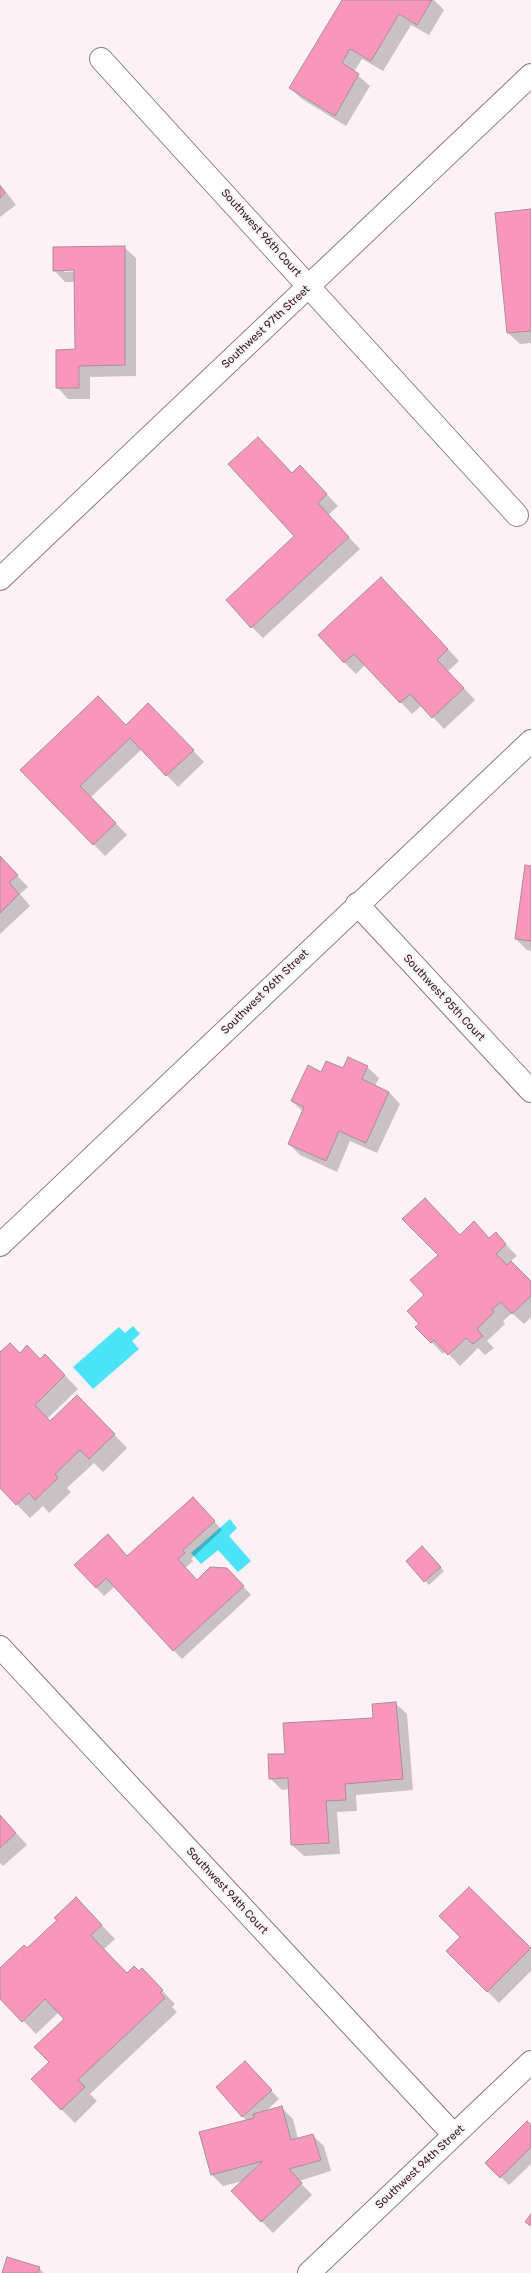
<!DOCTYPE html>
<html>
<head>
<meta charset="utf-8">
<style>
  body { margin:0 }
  canvas { display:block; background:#fdf1f5 }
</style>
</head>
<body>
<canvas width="531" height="2273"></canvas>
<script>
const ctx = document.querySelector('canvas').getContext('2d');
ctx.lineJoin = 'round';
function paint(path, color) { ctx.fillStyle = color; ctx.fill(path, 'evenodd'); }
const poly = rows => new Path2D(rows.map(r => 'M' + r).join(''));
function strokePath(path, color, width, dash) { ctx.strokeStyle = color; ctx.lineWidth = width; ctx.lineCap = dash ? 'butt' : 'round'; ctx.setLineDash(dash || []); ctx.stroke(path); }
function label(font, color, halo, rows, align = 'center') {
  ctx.font = font + ' Rubik,sans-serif'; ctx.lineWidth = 4; ctx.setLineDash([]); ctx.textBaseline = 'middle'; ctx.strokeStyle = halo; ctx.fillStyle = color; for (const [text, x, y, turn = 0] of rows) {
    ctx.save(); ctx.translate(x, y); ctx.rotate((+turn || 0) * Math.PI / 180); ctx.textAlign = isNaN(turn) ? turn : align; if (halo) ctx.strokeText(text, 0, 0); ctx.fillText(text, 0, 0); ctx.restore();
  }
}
paint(poly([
  [133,1326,140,1334,132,1341,139,1349,93,1389,73,1367,119,1327,125,1333],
  [230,1519,237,1528,229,1536,251,1561,238,1572,218,1550,201,1564,191,1553]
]), '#4be3f6');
paint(poly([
  [343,0,434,0,444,10,429,35,411,25,383,71,362,59,354,72,370,86,346,126,302,99,290,88],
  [0,184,16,205,0,217],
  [531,210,531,343,520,344,508,333],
  [124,247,136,258,136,376,90,377,90,399,68,399,57,387,76,350,75,282,65,282,54,270],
  [79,269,79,271,64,272,64,270],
  [292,474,311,478,338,506,328,515,360,549,263,638,252,627,296,536],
  [392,589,459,661,448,671,475,700,444,729,422,705,412,714,365,665,356,674,344,662],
  [160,716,204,762,178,787,142,749,91,797,127,835,105,856,22,770],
  [0,857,28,887,20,894,30,906,0,934],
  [531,867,531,951,527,950,516,939],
  [367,1067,379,1078,375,1086,389,1092,400,1104,377,1153,350,1141,337,1172,300,1155,289,1144,303,1112,292,1101,322,1073],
  [485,1234,490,1239,496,1234,517,1256,511,1261,531,1282,531,1317,524,1324,512,1313,503,1321,505,1324,487,1341,494,1348,485,1355,478,1348,460,1366,446,1351,443,1354,417,1327,420,1324,425,1295,460,1236],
  [0,1354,20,1354,40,1360,59,1369,78,1389,47,1419,50,1422,90,1409,127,1448,103,1472,94,1463,67,1488,71,1492,49,1513,43,1506,30,1518,0,1487],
  [201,1506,222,1530,191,1559,193,1561,185,1568,197,1581,235,1577,251,1595,182,1659,115,1586,104,1596,75,1565,128,1557],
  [426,1551,444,1571,429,1585,407,1561],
  [395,1703,407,1714,413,1790,356,1795,357,1811,337,1812,340,1854,304,1856,292,1845,290,1789,282,1790,270,1778,286,1755,374,1719],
  [0,1815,27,1845,3,1866,0,1863],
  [469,1888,531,1950,531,1971,499,2003,447,1951,461,1937],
  [89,1912,115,1939,104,1949,127,1974,139,1972,155,1983,175,2004,172,2007,177,2012,90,2094,97,2101,75,2123,61,2109,51,2063,65,2019,59,2012,36,2034,0,1997,0,1969,27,1949],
  [253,2071,279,2099,265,2112,281,2107,293,2119,298,2139,312,2135,324,2146,331,2171,299,2181,312,2195,273,2233,232,2191,243,2181,223,2186,212,2175,247,2121,217,2088],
  [531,2127,531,2164,509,2185,487,2163],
  [39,2268,44,2273,3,2273]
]), '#0003');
const building = poly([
  [342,0,432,0,417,25,399,14,371,61,350,49,342,63,359,74,335,116,289,88,342,0],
  [0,186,5,193,0,198,0,186],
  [531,209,531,331,507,333,495,213,531,209],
  [125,246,125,365,79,366,79,388,56,388,56,350,75,349,74,270,53,271,53,247,125,246],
  [258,437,292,473,300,465,327,494,318,503,349,537,251,628,226,600,294,536,228,464,258,437],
  [381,577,448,649,437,660,464,688,432,718,410,694,400,703,354,654,344,663,318,635,381,577],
  [98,696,126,725,148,703,194,750,166,776,130,738,80,786,116,823,93,845,20,770,98,696],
  [0,856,18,875,9,882,19,894,0,913,0,856],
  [525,865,531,866,531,941,515,939,525,865],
  [348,1057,368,1066,362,1079,389,1092,366,1143,339,1131,326,1161,288,1144,304,1107,291,1101,308,1065,321,1072,326,1061,343,1068,348,1057],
  [425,1198,460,1235,474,1221,489,1238,496,1232,506,1244,496,1254,507,1265,511,1261,531,1281,531,1296,512,1314,501,1302,492,1309,494,1312,477,1329,483,1336,473,1344,466,1338,448,1355,434,1340,431,1343,415,1327,419,1324,407,1311,424,1295,410,1280,438,1255,402,1219,425,1198],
  [10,1343,20,1353,27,1345,40,1359,45,1354,65,1375,35,1405,50,1421,77,1395,115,1434,89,1459,80,1450,55,1474,58,1478,35,1500,29,1493,16,1505,0,1488,0,1352,10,1343],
  [193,1497,215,1521,183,1550,185,1553,178,1559,197,1580,210,1567,227,1568,244,1586,173,1651,106,1578,96,1588,74,1565,108,1534,127,1556,193,1497],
  [422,1546,441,1567,424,1582,406,1561,422,1546],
  [396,1702,403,1779,345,1784,346,1800,326,1801,329,1843,291,1845,288,1778,269,1779,268,1754,285,1754,283,1723,373,1718,372,1704,396,1702],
  [0,1815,16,1833,0,1848,0,1815],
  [469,1887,531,1948,487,1992,446,1951,460,1937,439,1916,469,1887],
  [76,1897,102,1925,91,1935,96,1941,127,1973,134,1966,139,1971,142,1968,163,1990,160,1993,165,1998,78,2080,85,2087,61,2110,31,2079,49,2062,34,2047,64,2019,45,1999,22,2022,0,1999,0,1968,24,1945,27,1948,57,1920,54,1918,76,1897],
  [245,2061,272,2090,242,2117,216,2087,245,2061],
  [282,2106,291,2140,313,2134,321,2160,289,2169,302,2183,261,2222,231,2191,263,2161,211,2175,199,2132,254,2118,253,2114,282,2106],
  [527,2121,531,2125,531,2147,500,2178,485,2163,527,2121],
  [531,2214,531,2226,525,2222,531,2214],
  [7,2257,40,2267,38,2273,2,2273,7,2257]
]);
paint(building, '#f996bc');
strokePath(building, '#a88f97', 1);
const minor = poly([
  [101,59,517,515],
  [0,579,531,75],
  [357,904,531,1091],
  [0,1647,454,2135]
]);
const tertiary = poly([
  [0,1245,531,741],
  [309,2273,531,2062]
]);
strokePath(minor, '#8f777f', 24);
strokePath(tertiary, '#8f777f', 24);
strokePath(minor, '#fff', 22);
strokePath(tertiary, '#fff', 22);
label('11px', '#2c2225', '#fdf1f5', [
  ["Southwest 96th Court",261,233,48],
  ["Southwest 97th Street",266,327,-43],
  ["Southwest 96th Street",265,992,-44],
  ["Southwest 95th Court",444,998,47],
  ["Southwest 94th Court",227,1891,47],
  ["Southwest 94th Street",420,2167,-43]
]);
</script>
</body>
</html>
